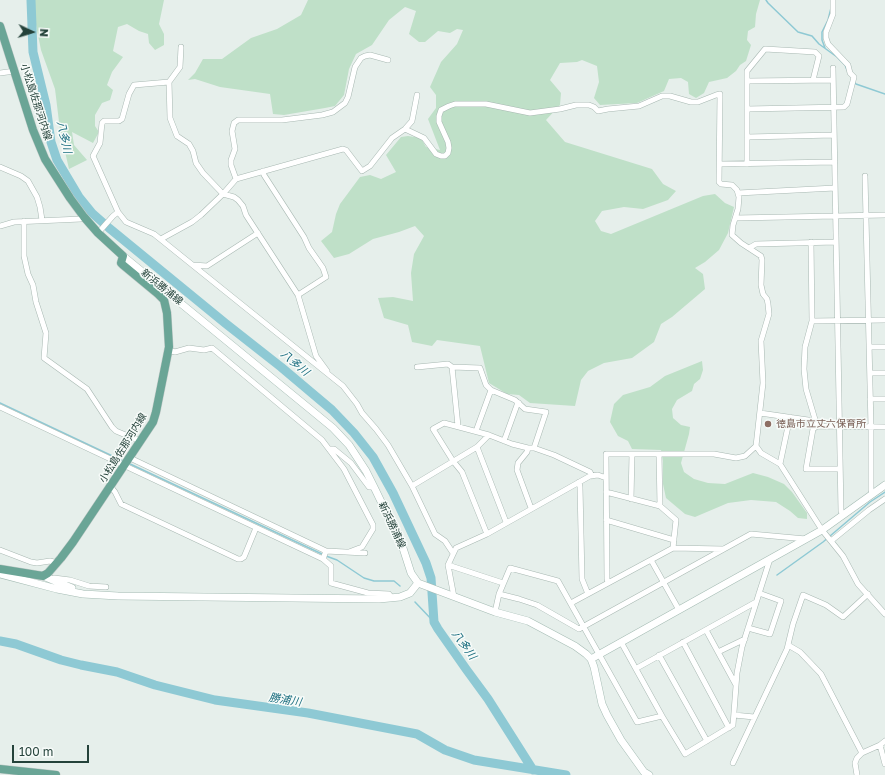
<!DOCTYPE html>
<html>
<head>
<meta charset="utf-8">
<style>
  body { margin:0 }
  #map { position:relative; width:885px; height:775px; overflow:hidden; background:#e6efeb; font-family:"Golos Text",sans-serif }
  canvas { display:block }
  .north { position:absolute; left:12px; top:12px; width:40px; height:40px; -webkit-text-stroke:3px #f7fbf9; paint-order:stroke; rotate:94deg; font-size:11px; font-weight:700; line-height:16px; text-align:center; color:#24423a }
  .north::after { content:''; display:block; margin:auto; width:14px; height:18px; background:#24423a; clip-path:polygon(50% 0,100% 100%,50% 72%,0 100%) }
  .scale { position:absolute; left:12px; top:745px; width:77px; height:18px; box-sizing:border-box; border:2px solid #24423a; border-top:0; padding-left:5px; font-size:12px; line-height:14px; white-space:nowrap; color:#24423a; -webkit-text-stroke:3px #f7fbf9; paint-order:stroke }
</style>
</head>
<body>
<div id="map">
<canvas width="885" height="775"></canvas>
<div class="north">N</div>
<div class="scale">100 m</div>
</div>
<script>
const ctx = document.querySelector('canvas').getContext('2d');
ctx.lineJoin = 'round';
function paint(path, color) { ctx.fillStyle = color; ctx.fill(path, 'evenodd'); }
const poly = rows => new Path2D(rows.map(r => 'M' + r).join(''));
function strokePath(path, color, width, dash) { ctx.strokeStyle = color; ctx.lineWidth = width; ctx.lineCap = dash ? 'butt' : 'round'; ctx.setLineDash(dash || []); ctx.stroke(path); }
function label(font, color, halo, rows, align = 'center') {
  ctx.font = font + ' "Golos Text","Noto Sans JP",sans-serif'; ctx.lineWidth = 3; ctx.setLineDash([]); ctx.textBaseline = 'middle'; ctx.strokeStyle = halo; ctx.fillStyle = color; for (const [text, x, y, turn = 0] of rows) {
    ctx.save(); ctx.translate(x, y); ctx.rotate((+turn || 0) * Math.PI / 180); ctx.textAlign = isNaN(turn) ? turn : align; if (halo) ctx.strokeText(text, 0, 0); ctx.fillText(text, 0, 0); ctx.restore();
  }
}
paint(poly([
  [34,0,164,0,159,24,164,34,164,45,155,50,149,43,148,34,139,31,127,24,118,27,113,51,123,57,112,72,107,85,113,90,110,100,102,103,95,115,95,126,99,132,93,143,72,132,74,145,87,160,69,169,60,130,55,89,41,50,33,10],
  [308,0,760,0,756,14,755,27,748,31,747,40,751,45,746,61,740,65,736,71,727,78,709,82,704,93,696,98,689,94,688,82,681,78,669,79,664,91,637,103,600,105,594,98,599,82,597,66,582,60,577,62,560,63,550,80,561,93,560,105,546,120,565,142,652,169,663,184,676,191,668,200,643,209,624,207,602,211,595,221,601,231,611,234,703,196,715,194,725,203,734,207,728,233,719,250,705,262,695,268,703,274,705,289,672,317,661,324,654,342,632,358,604,363,588,371,581,380,575,406,530,403,519,395,507,394,489,383,480,346,437,340,432,346,412,342,408,325,384,318,378,298,393,297,413,301,411,273,414,254,424,236,415,226,399,232,373,239,349,254,334,258,321,241,332,232,336,214,340,204,360,177,370,175,381,179,396,172,386,155,401,137,408,136,421,138,426,147,440,150,428,119,436,108,436,95,430,87,441,62,457,44,463,30,457,29,450,33,438,31,425,42,419,42,409,34,416,11,405,7,389,20,372,45,356,54,349,69,344,95,335,106,325,108,284,115,273,114,270,94,220,87,195,79,188,80,195,73,203,59,222,59,251,38,277,29,301,15],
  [702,361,703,370,700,379,694,384,692,391,677,400,672,409,673,418,681,425,690,427,689,434,681,463,684,472,694,479,708,483,725,484,753,473,768,477,784,484,792,492,807,513,807,519,798,518,790,511,776,502,751,500,728,503,695,517,685,514,666,498,663,484,663,461,661,450,632,449,628,441,618,436,610,422,614,404,623,395,650,387,665,376]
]), '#bfe0c8');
strokePath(poly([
  [766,0,768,3,798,32,812,36,819,44,837,57,845,65,847,70],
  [825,48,822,40,822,32,828,20,831,8],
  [854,82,856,84,885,94],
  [0,403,123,461],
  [128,463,322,554],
  [326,556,337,560,364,578,374,581,394,581,400,586],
  [777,575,823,542,870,502,885,492],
  [415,602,434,622]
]), '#8ec9d4', 1.5);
strokePath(poly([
  [31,0,33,52,46,105,51,142,57,160,79,197,92,213,109,228,225,323,281,367,332,410,354,433,373,457,393,493,426,563,431,578,434,622,438,629,466,669,488,699,533,770],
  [0,641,16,644,61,660,81,665,117,672,155,685,215,700,308,713,417,734,445,750,474,760,566,775]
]), '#8ec9d4', 9);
const street = poly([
  [833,68,841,511,843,514],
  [0,73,15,71],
  [748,81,833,80],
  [169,82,170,118,177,136,189,144,193,151,196,163,203,173,223,194,234,197,238,200,243,206,246,215,298,295,316,356,327,371],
  [747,109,844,107,847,104,854,77,850,73,848,65,828,44,826,38,826,32,833,14,833,0],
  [405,129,424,138,436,154,441,156,445,156,448,153,449,148,448,142,439,122,439,116,441,110,449,106,455,104,486,104,530,113,560,109,576,105,589,105,594,107,598,111,608,109,639,106,662,96,670,96,691,102,698,102,716,95,720,94,719,182,721,184,732,185,737,190,739,197,738,209,733,225,732,235,741,243,761,256,762,260,761,285,763,294,767,299,768,304,769,314,761,341,763,383,756,446,761,453,780,464,822,530,843,556,858,584,885,614],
  [747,137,834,135],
  [720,164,835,162],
  [747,164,747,71,765,49,815,52,819,56,813,80],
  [0,167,21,176,28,181,37,197,40,207,42,220],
  [263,171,264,175,304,237,309,248,323,268,326,277,298,295],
  [865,176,871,427,871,490,872,493],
  [236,179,343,149,346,150,362,171,370,166,392,138,405,129,412,121,417,95],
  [738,193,835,188],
  [118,212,93,156,100,143,102,123,104,121,119,121,122,119,129,94,134,85,169,82,180,67,181,47],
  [736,218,885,215],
  [24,221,24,256,28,274,33,285,36,302,46,333,44,358,87,389,112,427,116,431,140,441],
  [0,226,14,222,81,219,84,217],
  [98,233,113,216,118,212,126,222,154,234,343,386,357,404,362,413,376,429,388,445,412,486,435,534,445,541,453,553],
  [161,239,192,222,201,215,223,194,236,179,231,165,231,160,235,149,232,131,234,123,238,120,282,120,322,115,333,112,345,103,348,97,355,67,361,58,365,56,370,55,388,60],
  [811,242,812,321,805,347,804,369,806,389,817,426],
  [749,248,756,244,836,242],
  [193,265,207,266,258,233],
  [812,321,885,320],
  [869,347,885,347],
  [168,350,175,352,189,348,204,350,212,348,322,440,344,469,373,525,373,529,362,547,349,552],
  [417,367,448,364,452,367],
  [870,373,885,373],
  [870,399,885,399],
  [0,407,323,559],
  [760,413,815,421],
  [458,426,452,367,480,368,486,385,491,390],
  [476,431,491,390,515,400,525,409,546,412,534,448],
  [504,441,517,405,519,403],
  [477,447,506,522],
  [528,448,527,452,518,463,517,470,531,508],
  [329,449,334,449,351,463,369,487,374,487],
  [659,454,660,506,676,520,673,548],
  [130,458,326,551],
  [780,464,790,417],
  [840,469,806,469,813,429,817,426,885,427],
  [579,482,580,487,582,579,588,594],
  [110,486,115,492,121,504,238,559,241,559,244,557,256,528],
  [412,486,477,447,489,435,512,444,528,448,534,448,554,455,590,472,592,476],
  [606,492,660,506],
  [631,499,632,454],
  [606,520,674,540],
  [487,534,462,472,453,461,433,429,444,423,489,435],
  [831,541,869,510,885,499],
  [0,550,31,562,37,563,50,561,57,563],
  [365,553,326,551,323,559,331,566,331,583,368,593,389,594,392,598],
  [651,560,679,610],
  [448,565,503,583],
  [54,578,70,580,89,586,106,587],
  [608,583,607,579,606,454,714,454,736,458,745,456,756,446],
  [499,594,519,599,537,605,579,629,751,534,806,539],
  [454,597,448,565,456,548,487,534,590,476,598,475,606,478],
  [571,603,673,548,723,549],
  [495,612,499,594,510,568,558,581,637,722,662,716],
  [748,628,770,634,781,601,759,593],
  [706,630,736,685],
  [621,642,662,716,685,754,733,725,737,673,742,647,770,559],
  [683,642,729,728],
  [788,645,800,652,821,674,862,753],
  [718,652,745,639],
  [659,655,707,741],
  [637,668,756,602],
  [734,715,754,717],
  [880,745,885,764],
  [733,763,787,649,793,624,803,595,826,605,843,617,868,594],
  [857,775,855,763,857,758,862,753,880,745,885,741]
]);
const secondary = poly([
  [123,256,316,414,333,428,349,445,366,471,374,487,402,545,411,573,418,583,495,612,528,621,575,646,586,654,591,659,594,667,602,704,607,715,621,740,644,772,649,775],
  [0,574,57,589,83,594,118,596,379,599,400,597,410,593,418,583],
  [43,576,72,588],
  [591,659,822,530,885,485]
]);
const primary = poly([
  [0,26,33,130,45,159,70,198,84,217,98,233,123,256,121,263,123,265,158,294,164,300,167,313,169,347,156,412,153,422,73,542,61,558,48,573,43,576,0,569],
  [0,769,56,775]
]);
strokePath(street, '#a8b8b2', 6);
strokePath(secondary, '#a4bbb3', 8);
strokePath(primary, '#c2cac8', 9);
strokePath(street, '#fff', 5);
strokePath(secondary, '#fff', 7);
strokePath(primary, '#6aa596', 8);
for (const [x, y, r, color] of [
  [768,424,4,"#8d6e63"]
]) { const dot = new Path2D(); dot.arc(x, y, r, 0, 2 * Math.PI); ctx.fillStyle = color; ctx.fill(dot); strokePath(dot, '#f7fbf9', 1.5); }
label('10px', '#24423a', '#f7fbf9', [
  ["小松島佐那河内線",36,102,72],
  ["新浜勝浦線",162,287,39],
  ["小松島佐那河内線",123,448,-58],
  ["新浜勝浦線",392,525,65]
]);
label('10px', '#785e54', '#f7fbf9', [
  ["徳島市立丈六保育所",776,424]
], 'left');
label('italic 11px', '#1c6f80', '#f7fbf9', [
  ["八多川",64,137,77],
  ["八多川",295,363,40],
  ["八多川",464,645,54],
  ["勝浦川",285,700,9]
]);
</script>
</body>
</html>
